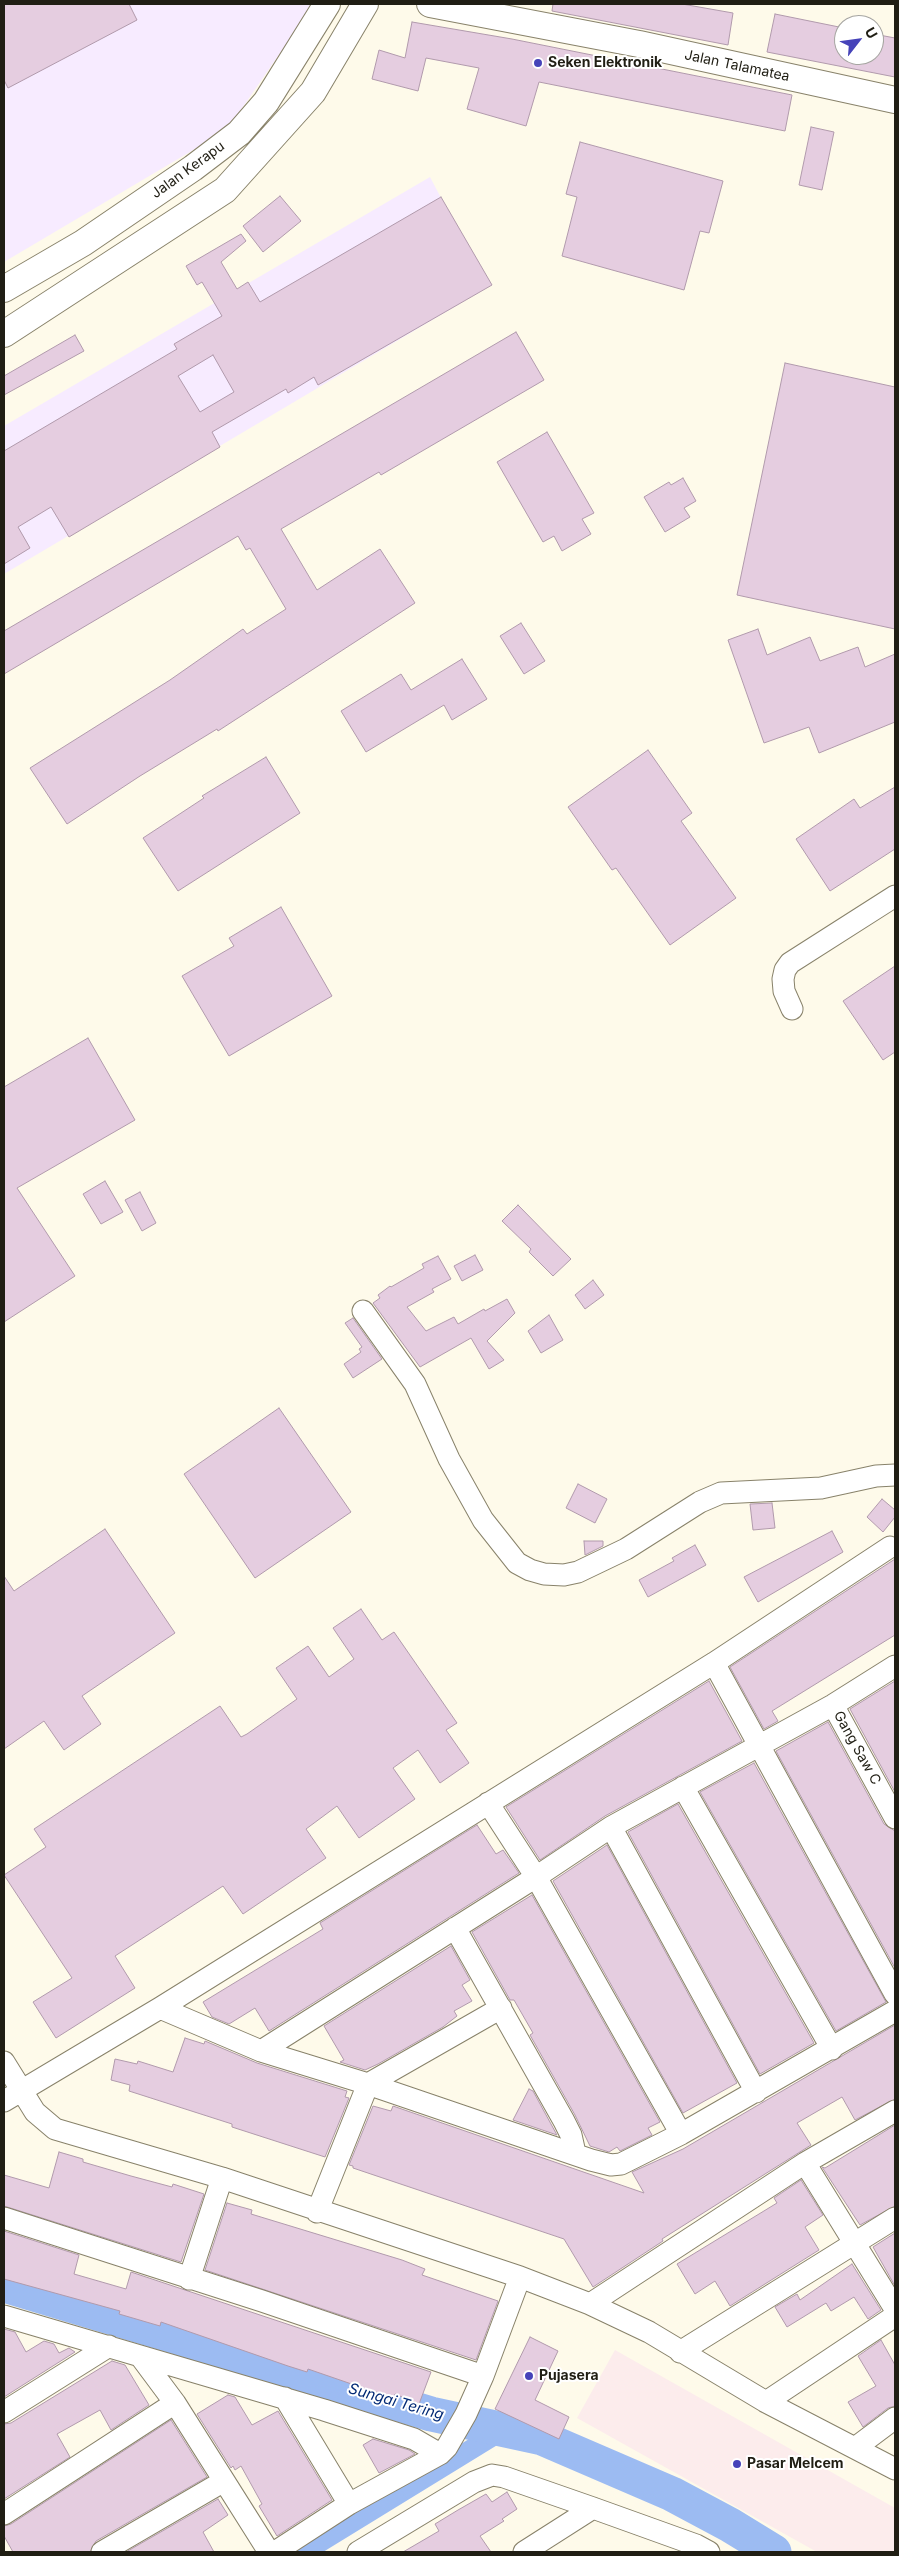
<!DOCTYPE html>
<html>
<head>
<meta charset="utf-8">
<style>
  body { margin:0 }
  #map { position:relative; width:899px; height:2556px; overflow:hidden; background:#fefaea; font-family:Inter,sans-serif }
  canvas { display:block }
  .frame { position:absolute; inset:0; border:5px solid #201e14; pointer-events:none }
  .north { position:absolute; left:834px; top:15px; width:50px; height:50px; box-sizing:border-box; background:#fff; border:1px solid #a6a5a1; border-radius:50%; rotate:60deg; font-size:14px; font-weight:700; line-height:20px; text-align:center; color:#201e14 }
  .north::after { content:''; display:block; margin:auto; width:18px; height:22px; background:#4643b9; clip-path:polygon(50% 0,100% 100%,50% 72%,0 100%) }
</style>
</head>
<body>
<div id="map">
<canvas width="899" height="2556"></canvas>
<div class="frame"></div>
<div class="north">U</div>
</div>
<script>
const ctx = document.querySelector('canvas').getContext('2d');
ctx.lineJoin = 'round';
function paint(path, color) { ctx.fillStyle = color; ctx.fill(path, 'evenodd'); }
const poly = rows => new Path2D(rows.map(r => 'M' + r).join(''));
function strokePath(path, color, width, dash) { ctx.strokeStyle = color; ctx.lineWidth = width; ctx.lineCap = dash ? 'butt' : 'round'; ctx.setLineDash(dash || []); ctx.stroke(path); }
function label(font, color, halo, rows, align = 'center') {
  ctx.font = font + ' Inter,sans-serif'; ctx.lineWidth = 4; ctx.setLineDash([]); ctx.textBaseline = 'middle'; ctx.strokeStyle = halo; ctx.fillStyle = color; for (const [text, x, y, turn = 0] of rows) {
    ctx.save(); ctx.translate(x, y); ctx.rotate((+turn || 0) * Math.PI / 180); ctx.textAlign = isNaN(turn) ? turn : align; if (halo) ctx.strokeText(text, 0, 0); ctx.fillText(text, 0, 0); ctx.restore();
  }
}
paint(poly([
  [615,2350,895,2508,895,2552,817,2552,577,2418]
]), '#fcecec');
paint(poly([
  [4,4,314,4,227,130,4,262],
  [430,177,488,287,4,574,4,426]
]), '#f7ebff');
strokePath(poly([
  [304,2552,506,2428]
]), '#9cbbf2', 20);
strokePath(poly([
  [4,2285,431,2414,542,2438,672,2494,730,2525,774,2552]
]), '#9cbbf2', 35);
const building = poly([
  [4,4,129,4,137,20,8,88,4,80,4,4],
  [553,4,682,4,733,13,728,45,552,11,553,4],
  [775,14,844,28,844,55,874,55,874,34,895,38,895,77,767,52,775,14],
  [412,22,512,39,792,95,785,131,539,82,526,126,467,109,479,68,426,58,418,91,372,79,379,50,405,58,412,22],
  [811,127,834,132,822,190,799,185,811,127],
  [580,142,723,181,709,233,700,231,684,290,562,256,577,197,566,194,580,142],
  [280,196,301,221,263,252,243,226,280,196],
  [441,197,492,285,318,385,314,377,288,393,286,389,212,432,220,447,69,537,51,507,18,527,30,548,4,564,4,451,177,349,174,344,222,316,202,282,197,285,186,266,241,234,246,241,221,262,237,289,248,282,260,302,441,197],
  [213,355,234,392,200,412,178,376,213,355],
  [516,332,544,380,381,475,379,472,281,529,317,590,380,549,415,603,218,731,217,729,140,776,67,824,30,768,170,680,243,629,247,634,286,609,250,548,246,550,238,536,4,674,4,631,516,332],
  [75,335,84,351,4,395,4,376,75,335],
  [785,363,895,387,895,629,737,595,785,363],
  [547,432,594,513,582,519,591,534,562,551,554,536,543,542,497,462,547,432],
  [683,478,696,501,684,508,690,517,665,532,644,497,669,482,671,485,683,478],
  [521,623,545,661,524,674,500,636,521,623],
  [758,629,767,655,810,637,820,661,858,647,865,667,895,654,895,722,819,753,809,727,764,743,728,640,758,629],
  [462,659,487,699,452,720,444,705,366,752,341,711,401,674,411,690,462,659],
  [648,750,692,813,681,821,736,898,670,945,616,868,612,870,568,807,648,750],
  [266,757,300,813,178,891,143,838,204,798,202,796,266,757],
  [895,787,895,849,830,891,796,839,854,799,860,808,895,787],
  [281,907,332,996,229,1056,182,976,234,946,229,938,281,907],
  [895,966,895,1052,883,1060,843,1001,895,966],
  [88,1038,135,1120,17,1188,75,1276,4,1322,4,1087,88,1038],
  [105,1181,123,1212,101,1224,83,1194,105,1181],
  [140,1192,156,1223,142,1231,125,1200,140,1192],
  [518,1205,571,1259,553,1276,529,1252,531,1249,502,1221,518,1205],
  [475,1255,483,1270,462,1281,454,1266,475,1255],
  [438,1256,451,1279,432,1289,434,1292,407,1307,426,1331,454,1317,458,1324,484,1309,485,1311,507,1299,515,1313,487,1341,504,1360,489,1369,471,1338,420,1367,373,1303,380,1298,378,1295,390,1286,391,1287,424,1268,422,1264,438,1256],
  [593,1280,604,1295,585,1309,575,1295,593,1280],
  [549,1315,563,1340,541,1353,528,1331,549,1315],
  [353,1318,382,1359,353,1378,344,1364,361,1352,359,1349,362,1347,345,1323,353,1318],
  [279,1408,351,1512,255,1578,184,1474,279,1408],
  [578,1484,607,1499,595,1523,566,1508,578,1484],
  [882,1499,895,1510,895,1517,883,1532,867,1517,882,1499],
  [772,1503,775,1528,753,1530,750,1504,772,1503],
  [105,1529,175,1633,82,1696,101,1724,64,1750,44,1721,4,1749,4,1576,14,1591,105,1529],
  [832,1531,843,1552,758,1602,744,1577,832,1531],
  [584,1541,603,1541,603,1546,585,1555,584,1541],
  [695,1545,706,1565,648,1597,639,1580,674,1561,672,1558,695,1545],
  [895,1559,895,1635,772,1711,778,1721,764,1729,730,1667,895,1559],
  [361,1609,382,1640,394,1632,457,1723,446,1730,469,1763,440,1783,418,1750,393,1768,415,1799,359,1838,337,1806,306,1829,326,1858,243,1914,223,1886,115,1956,135,1988,56,2038,33,2002,72,1978,4,1875,46,1847,34,1829,220,1706,241,1737,247,1734,297,1699,276,1668,308,1646,329,1677,354,1659,333,1628,361,1609],
  [709,1681,742,1741,605,1816,540,1860,506,1807,709,1681],
  [895,1681,895,1792,850,1709,895,1681],
  [828,1722,884,1824,895,1831,895,1968,776,1751,828,1722],
  [754,1763,886,2002,836,2031,700,1792,754,1763],
  [678,1804,814,2043,760,2074,628,1832,678,1804],
  [477,1825,496,1854,503,1850,519,1873,269,2031,255,2008,229,2024,212,2017,203,2002,323,1929,320,1923,477,1825],
  [607,1845,737,2083,683,2113,553,1881,607,1845],
  [532,1895,660,2122,648,2128,652,2135,620,2151,617,2147,609,2152,590,2146,575,2115,530,2035,533,2033,514,2000,510,2000,472,1932,532,1895],
  [451,1946,470,1980,462,1985,472,2001,454,2011,457,2016,443,2027,378,2064,365,2070,340,2062,344,2060,324,2026,451,1946],
  [895,2025,895,2099,855,2120,842,2097,797,2123,811,2145,662,2239,663,2241,593,2287,564,2239,353,2168,353,2166,349,2165,373,2106,391,2111,393,2106,644,2193,632,2172,683,2149,895,2025],
  [185,2038,204,2044,205,2041,257,2063,347,2091,345,2097,349,2098,325,2157,232,2127,232,2124,129,2091,130,2085,111,2080,115,2059,137,2064,138,2061,173,2072,185,2038],
  [529,2089,533,2091,557,2135,513,2120,529,2089],
  [895,2125,895,2206,860,2225,822,2167,825,2168,895,2125],
  [59,2152,83,2159,83,2162,131,2176,172,2187,173,2184,204,2194,181,2262,4,2206,4,2175,49,2188,59,2152],
  [801,2180,823,2215,805,2227,819,2250,730,2306,715,2281,695,2294,677,2264,777,2203,774,2198,801,2180],
  [227,2203,252,2210,251,2214,402,2260,425,2269,422,2275,498,2301,476,2360,205,2270,227,2203],
  [4,2231,79,2255,74,2274,126,2289,131,2272,431,2372,419,2404,395,2394,393,2397,369,2390,308,2369,307,2372,288,2366,161,2322,160,2326,119,2314,120,2311,4,2279,4,2231],
  [895,2233,895,2286,873,2247,895,2233],
  [852,2264,881,2310,868,2319,854,2297,831,2311,826,2303,787,2327,775,2307,797,2294,800,2300,852,2264],
  [4,2329,15,2332,26,2352,44,2341,54,2344,59,2353,69,2348,75,2352,4,2397,4,2329],
  [530,2337,558,2351,535,2400,569,2417,559,2439,495,2409,530,2337],
  [881,2340,895,2365,895,2406,888,2408,863,2427,848,2402,876,2386,858,2356,881,2340],
  [112,2361,125,2365,149,2405,111,2430,100,2410,57,2434,70,2457,4,2499,4,2424,11,2423,112,2361],
  [228,2395,235,2397,252,2425,278,2411,332,2500,277,2536,259,2506,262,2504,241,2466,235,2470,233,2466,231,2468,197,2414,228,2395],
  [171,2420,207,2477,96,2541,90,2552,13,2552,4,2536,4,2526,11,2524,171,2420],
  [373,2439,409,2450,415,2454,379,2473,363,2445,373,2439],
  [507,2492,517,2509,502,2519,504,2521,480,2536,491,2552,403,2552,439,2531,435,2524,458,2510,486,2494,492,2502,507,2492],
  [218,2499,228,2515,203,2532,214,2552,126,2552,218,2499]
]);
paint(building, '#e5cde0');
strokePath(building, '#b19aac', 1);
const minor = poly([
  [792,1009,784,991,783,979,785,970,790,963,895,896],
  [363,1311,415,1384,449,1459,483,1520,517,1563,530,1570,544,1574,564,1575,578,1572,626,1549,700,1502,721,1493,821,1488,876,1476,895,1475],
  [714,1663,895,1994],
  [833,1705,895,1818],
  [683,1787,832,2049],
  [488,1803,536,1877,681,2134],
  [611,1827,756,2092],
  [455,1928,564,2121,571,2135,575,2153],
  [160,2008,261,2051,368,2084,591,2160,611,2165,621,2164,681,2134,895,2011],
  [261,2051,536,1877,611,1827,833,1705,895,1666],
  [4,2062,35,2112,55,2129,222,2178,520,2277,590,2304,649,2332,766,2402,895,2469],
  [4,2101,160,2008,714,1663,890,1547],
  [805,2163,895,2309],
  [317,2212,368,2084,501,2008],
  [4,2218,262,2301,483,2376],
  [189,2279,222,2178],
  [590,2304,805,2163,895,2111],
  [4,2316,324,2410,414,2439,440,2454],
  [680,2352,895,2218],
  [140,2356,175,2403,269,2552],
  [285,2398,349,2504],
  [766,2402,895,2316],
  [4,2412,109,2346],
  [855,2448,895,2418],
  [4,2514,175,2403],
  [102,2552,224,2481],
  [275,2552,349,2504,440,2454,447,2447,466,2414,483,2376,520,2277],
  [358,2552,474,2482,492,2475,504,2477,593,2508,696,2545,709,2552],
  [524,2552,593,2508]
]);
const tertiary = poly([
  [430,4,639,44,895,100],
  [4,289,83,243,193,168,239,133,266,102,327,4],
  [4,334,225,190,313,92,365,4]
]);
strokePath(minor, '#88826a', 23);
strokePath(tertiary, '#88826a', 28);
strokePath(minor, '#fff', 21);
strokePath(tertiary, '#fff', 26);
for (const [x, y, r, color] of [
  [538,63,5,"#4643b9"],
  [529,2376,5,"#4643b9"],
  [737,2464,5,"#4643b9"]
]) { const dot = new Path2D(); dot.arc(x, y, r, 0, 2 * Math.PI); ctx.fillStyle = color; ctx.fill(dot); strokePath(dot, '#fff', 2); }
label('bold 14px', '#201e14', '#fff', [
  ["Seken Elektronik",548,63],
  ["Pujasera",539,2376],
  ["Pasar Melcem",747,2464]
], 'left');
label('14px', '#201e14', '#fff', [
  ["Jalan Talamatea",737,66,12],
  ["Jalan Kerapu",188,170,-36],
  ["Gang Saw C",857,1748,61]
]);
label('italic 15px', '#022975', '#fff', [
  ["Sungai Tering",396,2402,16]
]);
</script>
</body>
</html>
